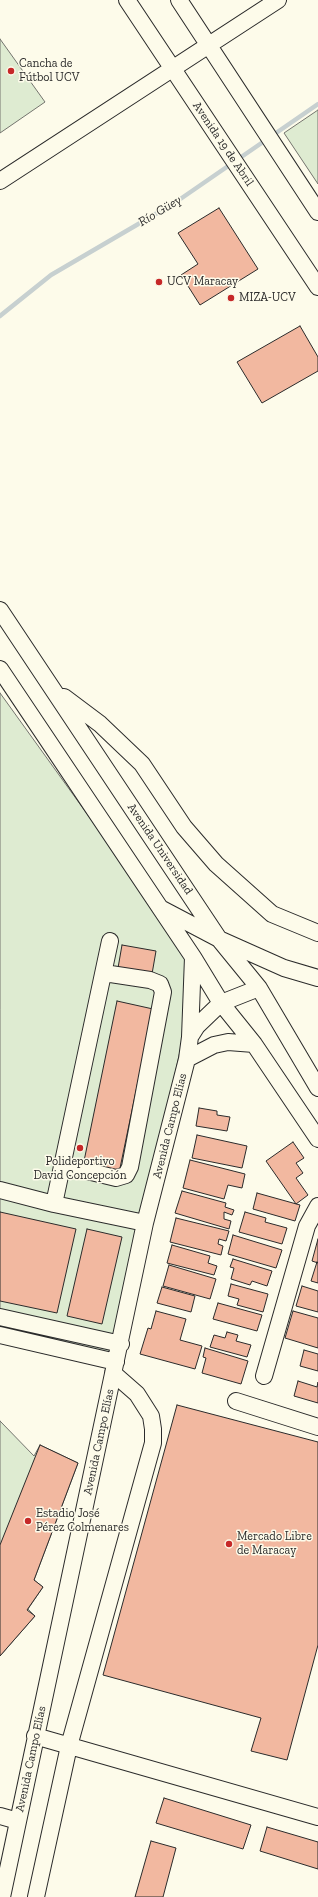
<!DOCTYPE html>
<html>
<head>
<meta charset="utf-8">
<style>
  body { margin:0 }
  canvas { display:block; background:#fdfbea }
</style>
</head>
<body>
<canvas width="318" height="1897"></canvas>
<script>
const ctx = document.querySelector('canvas').getContext('2d');
ctx.lineJoin = 'round';
function paint(path, color) { ctx.fillStyle = color; ctx.fill(path, 'evenodd'); }
const poly = rows => new Path2D(rows.map(r => 'M' + r).join(''));
function strokePath(path, color, width, dash) { ctx.strokeStyle = color; ctx.lineWidth = width; ctx.lineCap = dash ? 'butt' : 'round'; ctx.setLineDash(dash || []); ctx.stroke(path); }
function label(font, color, halo, rows, align = 'center') {
  ctx.font = font + ' "Zilla Slab",serif'; ctx.lineWidth = 3; ctx.setLineDash([]); ctx.textBaseline = 'middle'; ctx.strokeStyle = halo; ctx.fillStyle = color; for (const [text, x, y, turn = 0] of rows) {
    ctx.save(); ctx.translate(x, y); ctx.rotate((+turn || 0) * Math.PI / 180); ctx.textAlign = isNaN(turn) ? turn : align; if (halo) ctx.strokeText(text, 0, 0); ctx.fillText(text, 0, 0); ctx.restore();
  }
}
const green = poly([
  [0,39,45,102,0,133,0,39],
  [318,110,318,184,284,133,318,110],
  [0,693,198,968,114,1355,0,1327,0,693],
  [0,1421,34,1456,40,1445,78,1463,34,1580,43,1587,28,1609,35,1616,0,1656,0,1421]
]);
paint(green, '#deebd1');
strokePath(green, '#74746e', 1);
strokePath(poly([
  [0,316,51,275,176,202,318,104]
]), '#c7d0d0', 4.5);
const building = poly([
  [219,208,258,269,200,305,181,275,198,264,178,233,219,208],
  [300,326,318,357,318,371,262,403,237,362,300,326],
  [122,945,156,951,152,974,118,968,122,945],
  [117,1001,153,1009,119,1173,83,1166,117,1001],
  [199,1108,217,1111,217,1115,230,1117,227,1131,196,1126,199,1108],
  [197,1135,247,1146,242,1168,192,1158,197,1135],
  [293,1142,304,1158,296,1163,303,1173,296,1178,308,1195,296,1204,266,1161,293,1142],
  [190,1160,245,1174,242,1188,228,1185,224,1199,183,1188,190,1160],
  [182,1191,226,1203,225,1207,234,1210,232,1215,224,1212,224,1219,231,1221,229,1229,175,1213,182,1191],
  [257,1193,300,1205,295,1221,253,1209,257,1193],
  [0,1212,76,1229,57,1313,0,1301,0,1212],
  [245,1212,266,1218,265,1222,287,1228,282,1244,239,1232,245,1212],
  [176,1218,229,1231,226,1241,219,1239,218,1244,223,1246,221,1255,170,1242,176,1218],
  [87,1229,122,1237,102,1324,67,1316,87,1229],
  [233,1235,282,1250,276,1268,228,1254,233,1235],
  [318,1239,318,1263,312,1261,318,1239],
  [172,1245,210,1256,208,1263,217,1266,214,1275,167,1263,172,1245],
  [233,1259,272,1271,267,1286,252,1281,250,1285,231,1279,234,1268,230,1267,233,1259],
  [317,1262,318,1263,318,1283,311,1281,317,1262],
  [169,1265,216,1279,210,1299,163,1286,169,1265],
  [231,1284,268,1294,263,1312,237,1305,239,1299,228,1296,231,1284],
  [302,1286,318,1291,318,1312,296,1306,302,1286],
  [162,1287,195,1296,191,1312,157,1303,162,1287],
  [218,1303,262,1315,257,1331,213,1319,218,1303],
  [156,1311,186,1319,180,1340,202,1346,195,1369,140,1354,148,1328,151,1329,156,1311],
  [293,1311,318,1318,318,1348,285,1338,293,1311],
  [227,1332,238,1335,236,1341,251,1345,247,1357,210,1347,214,1335,225,1338,227,1332],
  [205,1348,248,1361,241,1384,202,1373,206,1358,203,1357,205,1348],
  [304,1350,318,1354,318,1371,300,1366,304,1350],
  [298,1381,317,1387,318,1382,318,1403,294,1396,298,1381],
  [177,1405,318,1442,318,1645,287,1760,251,1751,261,1718,103,1675,177,1405],
  [40,1445,78,1463,34,1580,43,1587,27,1610,35,1616,0,1656,0,1545,40,1445],
  [164,1798,251,1825,243,1849,156,1823,164,1798],
  [267,1827,318,1842,318,1869,260,1851,267,1827],
  [151,1841,176,1848,163,1897,135,1897,151,1841]
]);
paint(building, '#f2b8a0');
strokePath(building, '#2b2b2b', 1);
const minor = poly([
  [127,0,318,287],
  [179,0,318,212],
  [0,181,278,0],
  [0,610,219,939,259,988,318,1088],
  [0,669,193,957,221,1003,254,1044,318,1139],
  [64,697,100,724,142,764,184,827,216,864,272,914,318,933],
  [162,909,219,939,284,968,318,978],
  [190,1037,197,1026,221,1003,259,988],
  [187,1059,214,1045,228,1042,254,1044],
  [62,1165,116,1178,126,1175,130,1167,163,992,160,984,150,980,104,973],
  [0,1190,54,1204,145,1223],
  [54,1204,110,941],
  [0,1317,121,1344],
  [0,1335,116,1362],
  [264,1376,307,1226,318,1206],
  [236,1401,318,1427],
  [35,1736,318,1817],
  [0,1816,18,1821],
  [2,1897,145,1223,187,1059,190,1037,193,957],
  [36,1897,69,1746,153,1443,153,1429,151,1416,137,1394,113,1373]
]);
strokePath(minor, '#2b2b2b', 18);
strokePath(minor, '#fdfbea', 16);
for (const [x, y, r, color] of [
  [11,71,4,"#c62828"],
  [159,282,4,"#c62828"],
  [231,298,4,"#c62828"],
  [80,1148,4,"#c62828"],
  [28,1521,4,"#c62828"],
  [229,1544,4,"#c62828"]
]) { const dot = new Path2D(); dot.arc(x, y, r, 0, 2 * Math.PI); ctx.fillStyle = color; ctx.fill(dot); strokePath(dot, '#fdfbea', 1.5); }
label('12px', '#2b2b2b', '#fdfbea', [
  ["Cancha de",19,64],
  ["Fútbol UCV",19,78],
  ["UCV Maracay",167,282],
  ["MIZA-UCV",239,298],
  ["Polideportivo",80,1162,"center"],
  ["David Concepción",80,1176,"center"],
  ["Estadio José",36,1514],
  ["Pérez Colmenares",36,1528],
  ["Mercado Libre",237,1537],
  ["de Maracay",237,1551]
], 'left');
label('12px', '#2b2b2b', '#fdfbea', [
  ["Avenida 19 de Abril",223,144,56],
  ["Avenida Universidad",160,849,56],
  ["Avenida Campo Elías",170,1126,-76],
  ["Avenida Campo Elías",99,1442,-78],
  ["Avenida Campo Elías",31,1759,-78]
]);
label('italic 13px', '#2b2b2b', '#fdfbea', [
  ["Río Güey",160,211,-31]
]);
</script>
</body>
</html>
